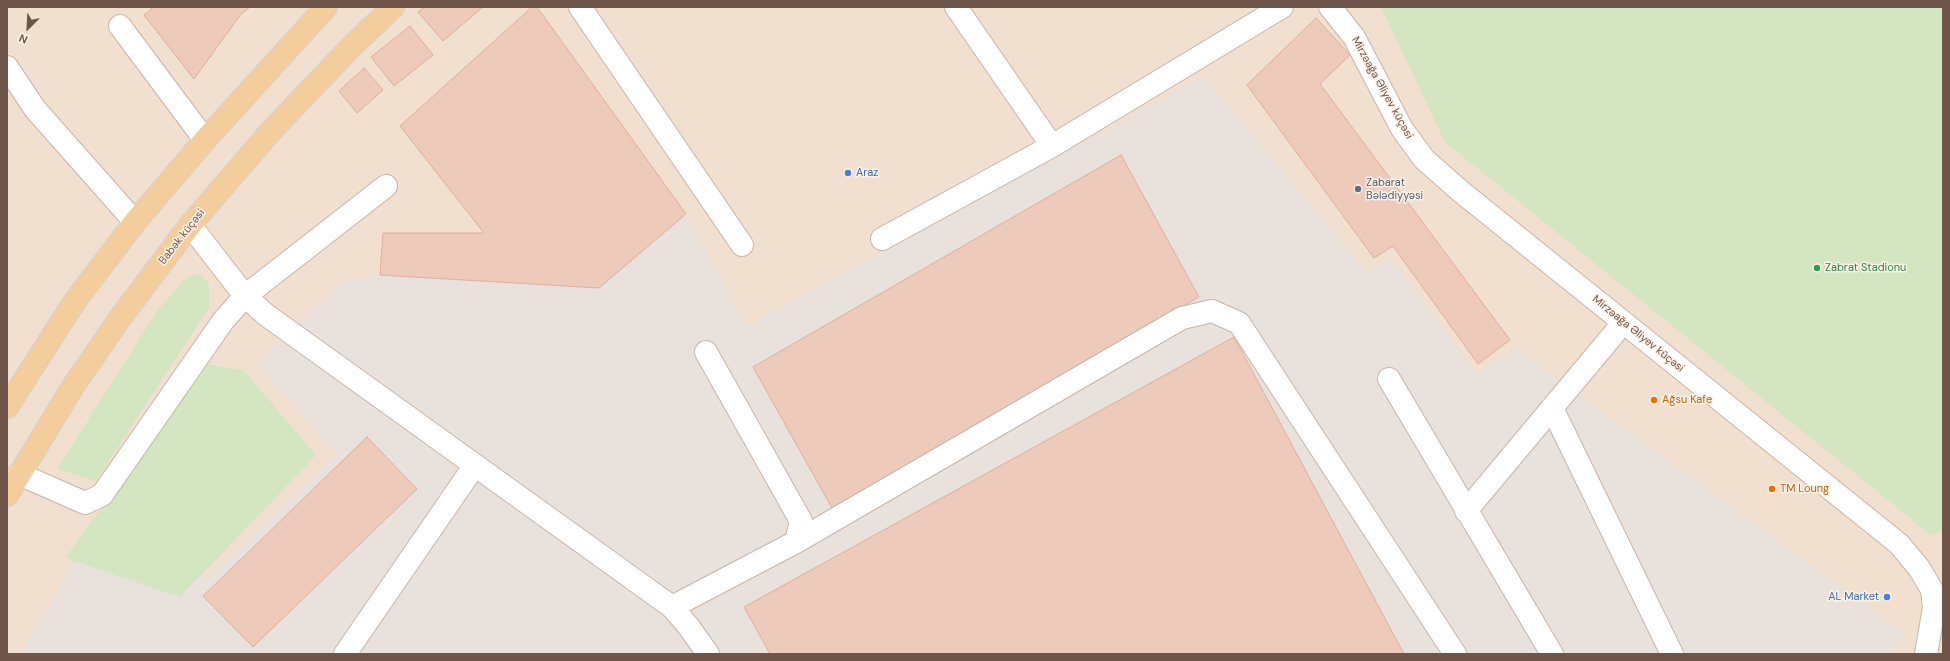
<!DOCTYPE html>
<html>
<head>
<meta charset="utf-8">
<style>
  body { margin:0 }
  #map { position:relative; width:1950px; height:661px; overflow:hidden; background:#faeee0; font-family:"DM Sans",sans-serif }
  canvas { display:block }
  .frame { position:absolute; inset:0; border:8px solid #6f544a; pointer-events:none }
  .north { position:absolute; left:8px; top:8px; width:40px; height:40px; -webkit-text-stroke:3px #fdf2e6; paint-order:stroke; rotate:204deg; font-size:11px; font-weight:700; line-height:16px; text-align:center; color:#6f544a }
  .north::after { content:''; display:block; margin:auto; width:14px; height:18px; background:#6f544a; clip-path:polygon(50% 0,100% 100%,50% 72%,0 100%) }
</style>
</head>
<body>
<div id="map">
<canvas width="1950" height="661"></canvas>
<div class="frame"></div>
<div class="north">N</div>
</div>
<script>
const ctx = document.querySelector('canvas').getContext('2d');
ctx.lineJoin = 'round';
function paint(path, color) { ctx.fillStyle = color; ctx.fill(path, 'evenodd'); }
const poly = rows => new Path2D(rows.map(r => 'M' + r).join(''));
function strokePath(path, color, width, dash) { ctx.strokeStyle = color; ctx.lineWidth = width; ctx.lineCap = dash ? 'butt' : 'round'; ctx.setLineDash(dash || []); ctx.stroke(path); }
function label(font, color, halo, rows, align = 'center') {
  ctx.font = font + ' "DM Sans",sans-serif'; ctx.lineWidth = 3; ctx.setLineDash([]); ctx.textBaseline = 'middle'; ctx.strokeStyle = halo; ctx.fillStyle = color; for (const [text, x, y, turn = 0] of rows) {
    ctx.save(); ctx.translate(x, y); ctx.rotate((+turn || 0) * Math.PI / 180); ctx.textAlign = isNaN(turn) ? turn : align; if (halo) ctx.strokeText(text, 0, 0); ctx.fillText(text, 0, 0); ctx.restore();
  }
}
paint(poly([
  [7,7,1943,7,1943,654,7,654]
]), '#f1dfd0');
paint(poly([
  [1204,77,1368,274,1391,258,1477,373,1515,348,1904,634,1891,654,21,654,89,538,209,578,336,454,258,364,289,331,343,282,380,275,599,288,686,214,747,326]
]), '#e9e1dc');
paint(poly([
  [1381,7,1943,7,1943,530,1931,535,1445,142],
  [201,274,209,284,209,307,96,481,57,469,158,310,187,277],
  [207,364,243,370,316,455,180,597,65,558]
]), '#d3e6c1');
const building = poly([
  [151,7,250,7,241,14,194,79,144,15,152,9,151,7],
  [425,7,483,7,443,41,418,12,425,7],
  [532,7,537,7,686,214,599,288,380,275,383,233,484,233,400,126,532,7],
  [1316,18,1350,55,1320,84,1510,340,1478,364,1393,246,1374,258,1247,85,1316,18],
  [410,26,433,55,394,86,371,57,410,26],
  [364,68,383,90,357,113,339,91,364,68],
  [1121,155,1199,297,832,508,753,367,1121,155],
  [1234,337,1404,654,770,654,744,607,1234,337],
  [367,437,417,489,253,647,203,596,367,437]
]);
paint(building, '#edcaba');
strokePath(building, '#deb09c', 1);
const minor = poly([
  [580,7,742,245],
  [956,7,1052,146],
  [1330,7,1354,37,1402,129,1424,159,1459,190,1899,544,1919,568,1932,590,1934,608,1926,654],
  [120,26,205,140],
  [7,67,35,109,135,222],
  [190,225,245,296,265,314,672,607,689,627,708,654],
  [882,239,1052,146,1282,7],
  [1389,379,1552,654],
  [1552,408,1672,654],
  [19,474,85,503,102,495,223,321,245,296,386,186],
  [1466,511,1623,323],
  [796,542,1182,318,1212,311,1239,323,1455,654],
  [672,607,796,542,801,521,706,352],
  [345,654,475,465]
]);
const major = poly([
  [7,407,75,301,135,222,205,140,326,7],
  [7,495,72,388,118,321,190,225,271,131,351,47,393,7]
]);
strokePath(minor, '#c9b5a9', 24);
strokePath(major, '#d7cfcc', 24);
strokePath(minor, '#fff', 22);
strokePath(major, '#f4cd9d', 22);
for (const [x, y, r, color] of [
  [848,173,4,"#3f7fe0"],
  [1358,189,4,"#5c6f8a"],
  [1817,268,4,"#2e9e5b"],
  [1654,400,4,"#e8710a"],
  [1772,489,4,"#e8710a"],
  [1887,597,4,"#3f7fe0"]
]) { const dot = new Path2D(); dot.arc(x, y, r, 0, 2 * Math.PI); ctx.fillStyle = color; ctx.fill(dot); strokePath(dot, '#fdf2e6', 1.5); }
label('11px', '#6f544a', '#fdf2e6', [
  ["Mirzəağa Əliyev küçəsi",1382,88,61],
  ["Babək küçəsi",182,237,-52],
  ["Mirzəağa Əliyev küçəsi",1638,334,39]
]);
label('11px', '#366cbe', '#fdf2e6', [
  ["Araz",856,173],
  ["AL Market",1879,597,"right"]
], 'left');
label('11px', '#4e5e75', '#fdf2e6', [
  ["Zabarat",1366,183],
  ["Bələdiyyəsi",1366,196]
], 'left');
label('11px', '#27864d', '#fdf2e6', [
  ["Zabrat Stadionu",1825,268]
], 'left');
label('11px', '#c56008', '#fdf2e6', [
  ["Ağsu Kafe",1662,400],
  ["TM Loung",1780,489]
], 'left');
</script>
</body>
</html>
